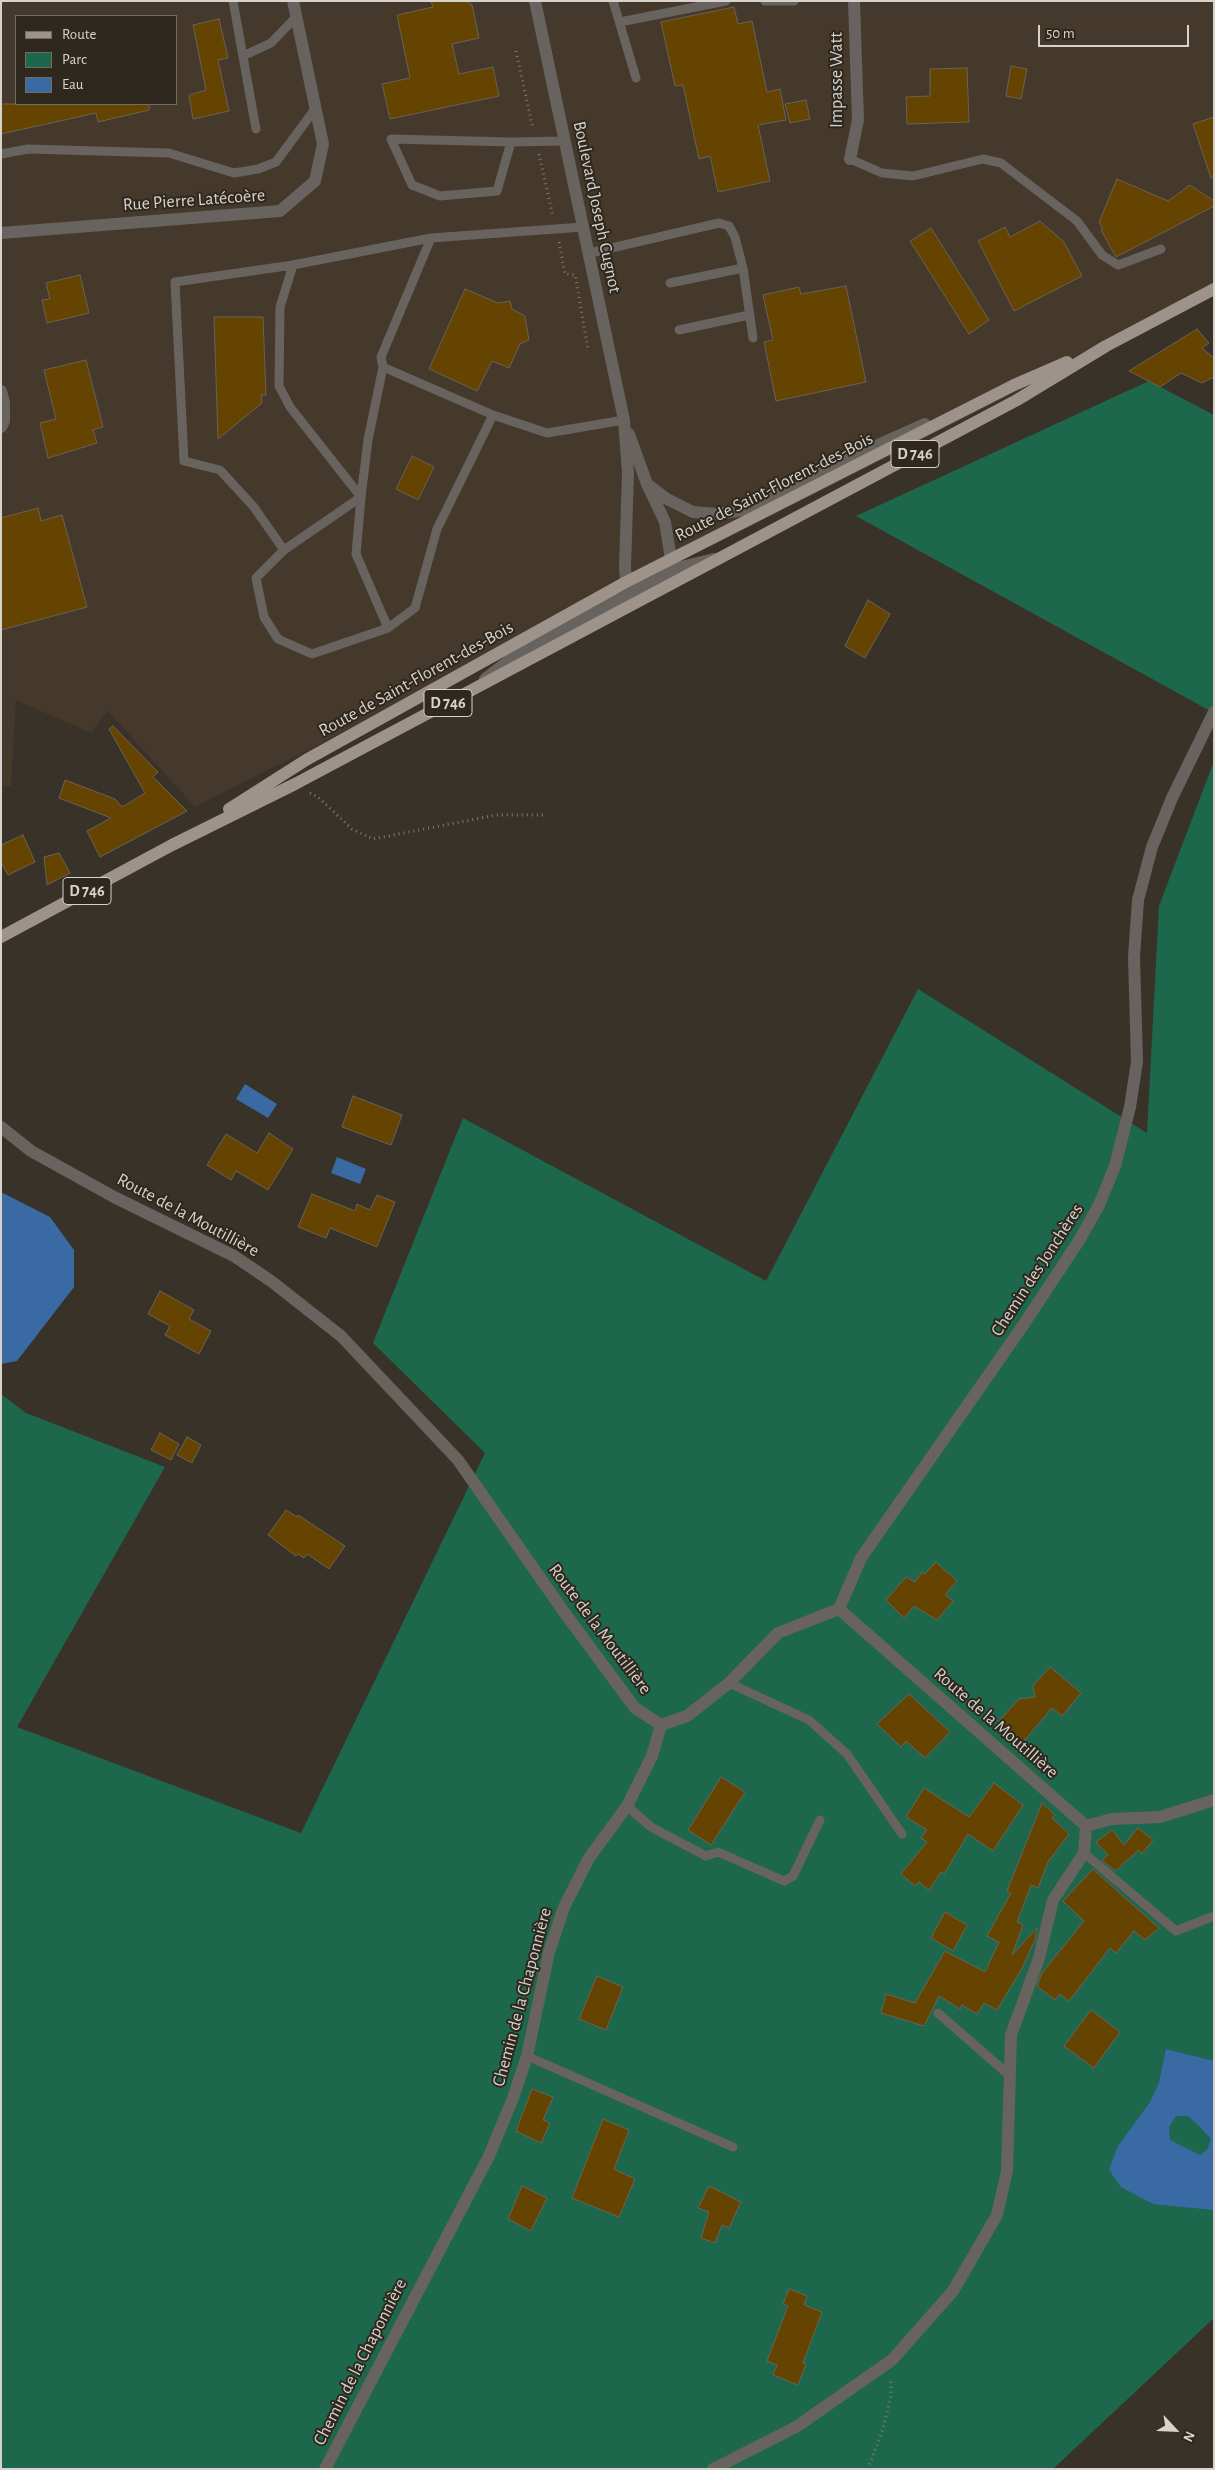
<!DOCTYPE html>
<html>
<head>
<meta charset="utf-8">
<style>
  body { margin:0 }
  #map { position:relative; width:1215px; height:2470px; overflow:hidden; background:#393228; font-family:"Alegreya Sans",sans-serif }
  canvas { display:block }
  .frame { position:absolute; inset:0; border:2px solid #d7d2cc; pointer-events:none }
  .legend { position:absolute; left:15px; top:15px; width:162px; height:90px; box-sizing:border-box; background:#2f281e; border:1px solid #726c64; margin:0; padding:6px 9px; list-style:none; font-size:15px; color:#d7d2cc }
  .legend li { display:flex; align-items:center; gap:10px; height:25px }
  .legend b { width:25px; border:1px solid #726c64 }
  .north { position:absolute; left:1150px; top:2405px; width:50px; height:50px; -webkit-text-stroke:4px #2f281e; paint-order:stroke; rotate:115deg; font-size:14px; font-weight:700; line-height:20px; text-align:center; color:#d7d2cc }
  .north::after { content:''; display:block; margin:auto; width:18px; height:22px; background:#d7d2cc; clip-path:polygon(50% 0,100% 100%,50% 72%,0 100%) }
  .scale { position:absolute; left:1038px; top:25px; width:151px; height:22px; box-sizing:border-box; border:2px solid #d7d2cc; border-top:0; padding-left:6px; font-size:15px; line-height:18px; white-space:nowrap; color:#d7d2cc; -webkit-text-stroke:4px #2f281e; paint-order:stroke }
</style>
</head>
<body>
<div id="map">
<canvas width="1215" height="2470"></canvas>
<div class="frame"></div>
<ul class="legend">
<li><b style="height:6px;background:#9d938b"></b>Route</li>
<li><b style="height:14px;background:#1d684c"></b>Parc</li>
<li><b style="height:14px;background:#396aa4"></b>Eau</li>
</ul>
<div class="north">N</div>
<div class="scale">50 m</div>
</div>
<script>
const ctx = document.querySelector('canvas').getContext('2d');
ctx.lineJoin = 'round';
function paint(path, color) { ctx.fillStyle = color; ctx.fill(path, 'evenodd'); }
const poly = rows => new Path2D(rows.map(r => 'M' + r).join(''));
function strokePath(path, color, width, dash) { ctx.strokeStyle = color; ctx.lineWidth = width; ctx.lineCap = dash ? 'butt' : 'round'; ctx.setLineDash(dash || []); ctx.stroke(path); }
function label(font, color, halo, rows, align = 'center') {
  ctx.font = font + ' "Alegreya Sans",sans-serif'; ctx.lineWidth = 4; ctx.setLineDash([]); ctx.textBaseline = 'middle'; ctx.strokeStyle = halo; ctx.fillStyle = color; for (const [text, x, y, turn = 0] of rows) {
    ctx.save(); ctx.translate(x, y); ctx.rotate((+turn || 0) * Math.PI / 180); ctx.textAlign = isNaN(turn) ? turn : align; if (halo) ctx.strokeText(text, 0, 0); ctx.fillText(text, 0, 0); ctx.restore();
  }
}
paint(poly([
  [1,1,1214,1,1214,288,1088,356,195,807,108,711,91,733,16,700,11,786,1,786],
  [16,16,176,16,176,104,16,104]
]), '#44392a');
paint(poly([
  [1149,381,1214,415,1214,713,856,516],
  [1214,761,1214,2318,1053,2469,1,2469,1,1394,26,1413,165,1467,17,1727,301,1833,485,1453,373,1343,463,1118,766,1281,918,989,1147,1133,1159,906]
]), '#1d684c');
paint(poly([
  [245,1084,277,1104,268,1118,236,1099],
  [337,1157,366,1169,360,1184,331,1173],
  [1,1192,50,1217,74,1250,74,1287,17,1361,1,1364],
  [1166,2049,1214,2061,1214,2210,1153,2204,1121,2187,1109,2170,1118,2146,1150,2102,1159,2083],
  [1176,2116,1188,2116,1198,2125,1211,2139,1207,2150,1200,2155,1170,2140,1169,2127]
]), '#396aa4');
const building = poly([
  [431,1,466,1,472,5,479,38,452,44,459,74,493,67,499,96,390,119,382,84,410,78,397,15,433,7,431,1],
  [734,7,738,24,752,21,767,92,780,89,786,120,758,125,770,181,718,192,710,156,699,159,683,85,675,86,661,22,734,7],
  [219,19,228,58,218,60,229,111,193,119,189,95,206,90,193,25,219,19],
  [1011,66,1027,69,1021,99,1006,96,1011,66],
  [967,68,969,122,907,124,906,97,930,96,930,69,967,68],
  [806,100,810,119,790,123,785,104,806,100],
  [1,104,149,104,149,110,98,122,96,113,1,134,1,104],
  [1214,117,1214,177,1211,178,1193,124,1214,117],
  [1117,179,1168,201,1190,185,1214,201,1214,206,1116,257,1101,230,1103,229,1099,222,1117,179],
  [1040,221,1064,242,1082,276,1014,311,978,241,1005,227,1010,237,1040,221],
  [931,228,989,320,969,334,910,241,931,228],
  [80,275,89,313,47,323,42,300,50,299,46,283,80,275],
  [846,286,866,382,776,401,764,342,773,340,763,295,799,287,801,294,846,286],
  [465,289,498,303,510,301,512,309,525,316,529,340,520,344,509,368,492,361,477,391,429,369,465,289],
  [214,317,263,317,266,395,261,395,262,403,218,439,214,317],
  [1197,329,1209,343,1202,348,1214,358,1214,377,1202,383,1181,373,1160,387,1129,371,1197,329],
  [86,360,103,427,93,430,97,443,48,458,40,423,56,419,44,370,86,360],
  [412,456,434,467,418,500,396,489,412,456],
  [38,508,41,521,62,515,87,607,1,630,1,518,38,508],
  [868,600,890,614,865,658,845,646,868,600],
  [113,726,158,772,153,777,187,811,100,857,87,831,111,818,59,798,65,780,115,799,122,807,145,793,109,729,113,726],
  [23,835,35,862,8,875,1,862,1,845,23,835],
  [59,853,70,873,47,885,44,857,59,853],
  [353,1096,402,1115,391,1145,342,1127,353,1096],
  [269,1133,293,1149,268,1190,236,1171,231,1180,207,1165,226,1134,257,1153,269,1133],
  [312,1194,355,1211,357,1204,370,1210,377,1195,395,1202,377,1247,330,1228,326,1238,298,1227,312,1194],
  [160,1291,194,1310,189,1319,211,1331,199,1354,165,1335,170,1326,148,1314,160,1291],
  [160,1433,179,1444,171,1460,151,1450,160,1433],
  [187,1437,201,1445,192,1463,177,1455,187,1437],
  [286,1510,297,1517,298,1515,345,1546,329,1569,307,1554,304,1558,298,1554,296,1556,268,1535,286,1510],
  [936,1562,957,1581,945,1595,953,1601,937,1620,914,1606,904,1618,886,1600,906,1577,915,1582,922,1572,925,1574,936,1562],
  [1050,1667,1081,1693,1062,1716,1052,1708,1022,1743,998,1722,1019,1699,1035,1697,1033,1686,1050,1667],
  [909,1694,950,1732,925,1758,906,1741,901,1747,877,1724,909,1694],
  [721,1777,745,1792,711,1845,688,1830,721,1777],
  [994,1783,1023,1805,993,1851,968,1834,944,1874,941,1872,929,1890,919,1882,915,1886,901,1874,927,1842,921,1838,927,1830,906,1817,924,1788,969,1817,994,1783],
  [1042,1803,1055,1815,1052,1818,1069,1834,1048,1862,1038,1888,1031,1885,1017,1922,1023,1925,1012,1955,1037,1928,1035,1940,1021,1970,997,2010,984,2003,977,2014,962,2005,960,2009,939,1996,924,2026,881,2013,886,1994,915,2003,945,1951,985,1972,999,1942,987,1936,1011,1893,1007,1891,1042,1803],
  [1138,1828,1153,1840,1142,1854,1139,1850,1115,1871,1102,1860,1108,1855,1096,1842,1112,1830,1124,1845,1138,1828],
  [1093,1869,1159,1928,1145,1940,1134,1931,1116,1953,1110,1948,1069,2001,1060,1994,1055,2000,1037,1986,1042,1973,1084,1921,1063,1901,1093,1869],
  [945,1912,967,1925,953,1951,931,1938,945,1912],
  [597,1976,623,1987,606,2030,579,2019,597,1976],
  [1091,2010,1120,2032,1094,2068,1064,2046,1091,2010],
  [532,2089,553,2097,543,2120,550,2123,541,2143,516,2131,532,2089],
  [603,2119,629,2130,614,2169,635,2179,619,2217,572,2198,603,2119],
  [522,2186,547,2198,531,2231,508,2219,522,2186],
  [709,2186,741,2202,729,2228,722,2225,715,2243,701,2238,709,2212,698,2208,709,2186],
  [789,2289,807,2296,804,2305,822,2312,803,2363,806,2364,798,2385,773,2375,777,2365,767,2361,788,2306,783,2304,789,2289]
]);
paint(building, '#654402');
strokePath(building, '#6a6257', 1);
strokePath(poly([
  [516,51,533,129],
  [539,154,553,217],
  [559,242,565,274,575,275,588,349],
  [310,793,318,797,352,829,373,839,496,815,545,815],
  [868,2469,883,2429,891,2396,891,2381]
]), '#7f7971', 3, [1, 4]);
strokePath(poly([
  [233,1,256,129],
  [613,1,636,78],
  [765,1,794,1],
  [620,22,726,1],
  [243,56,271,43,296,17],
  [511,142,497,191,440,196,412,185,391,139,511,142,565,141],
  [1,154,28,149,169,153,234,173,258,169,276,162,315,109],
  [850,159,882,173,913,176,983,159,1001,163,1077,221,1102,255,1118,265,1161,249],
  [431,238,381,357,383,367,368,440,361,497,284,550,253,506,220,470,184,461,175,282,293,265,431,238,583,227],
  [590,253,719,223,729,226,735,237,743,268,753,338],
  [293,265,280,307,279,386,290,407,361,497,356,554,388,628],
  [670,283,743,268],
  [679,330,749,315],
  [383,367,493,415,547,433,624,420],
  [284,550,256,578,264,617,278,639,312,654,388,628,415,608,437,529,493,415],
  [729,1683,809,1720,847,1754,902,1834],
  [627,1806,651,1827,706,1856,718,1852,784,1881,793,1876,820,1820],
  [1084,1853,1176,1931,1214,1916],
  [938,2013,1010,2076],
  [527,2056,733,2147]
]), '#68635f', 9);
strokePath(poly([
  [535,1,624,420,628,473,625,567,626,582,652,583],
  [850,159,858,120,854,1],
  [1,233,280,211,315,181,323,144,293,1],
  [1,391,4,402,4,421,1,427],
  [629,434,647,484,665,522,671,559,665,567],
  [647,484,667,499,693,512,717,514,752,509,820,471,925,424],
  [485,679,524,649,681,567,714,559],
  [1,1127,31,1151,114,1197,234,1256,271,1281,341,1336,458,1460,564,1612,635,1708,661,1725,687,1716,729,1683,778,1633,839,1609,1086,1826,1112,1819,1160,1817,1214,1800],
  [839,1609,861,1558,1024,1324,1080,1239,1099,1205,1115,1166,1130,1107,1137,1062,1134,957,1138,900,1152,847,1172,798,1214,712],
  [325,2469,489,2156,513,2098,527,2056,549,1952,564,1907,589,1858,627,1806,652,1756,661,1725],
  [713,2469,796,2427,892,2360,953,2291,997,2215,1007,2171,1011,2035,1039,1958,1053,1900,1084,1853,1086,1826]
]), '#68635f', 12);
strokePath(poly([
  [229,809,306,760,626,582,1014,385,1067,362],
  [1,937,172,845,295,784,1017,400,1106,346,1214,289]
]), '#9d938b', 12);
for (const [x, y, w] of [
  [915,454,48],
  [448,703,48],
  [87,891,48]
]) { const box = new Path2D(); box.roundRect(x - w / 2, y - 13.5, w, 27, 4); ctx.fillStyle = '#2f281e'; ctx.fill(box); strokePath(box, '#d7d2cc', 1); }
label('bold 16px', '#d7d2cc', null, [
  ["D 746",915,454],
  ["D 746",448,703],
  ["D 746",87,891]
]);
label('18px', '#d7d2cc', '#2f281e', [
  ["Impasse Watt",837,80,-90],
  ["Rue Pierre Latécoère",194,200,-4],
  ["Boulevard Joseph Cugnot",597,207,78],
  ["Route de Saint-Florent-des-Bois",774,487,-27],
  ["Route de Saint-Florent-des-Bois",416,679,-29],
  ["Route de la Moutillière",188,1215,28],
  ["Chemin des Jonchères",1037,1270,-57],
  ["Route de la Moutillière",600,1629,53],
  ["Route de la Moutillière",996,1723,41],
  ["Chemin de la Chaponnière",522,1997,-75],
  ["Chemin de la Chaponnière",360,2362,-63]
]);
</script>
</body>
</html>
